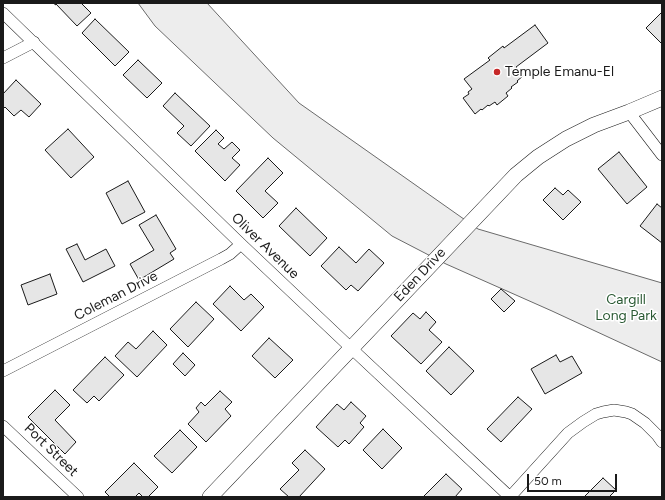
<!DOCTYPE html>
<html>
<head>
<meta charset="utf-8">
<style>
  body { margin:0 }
  #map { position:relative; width:665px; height:500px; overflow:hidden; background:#fff; font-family:Figtree,sans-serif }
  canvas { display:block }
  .frame { position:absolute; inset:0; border:4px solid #1a1a1a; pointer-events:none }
  .scale { position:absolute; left:527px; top:474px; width:90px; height:18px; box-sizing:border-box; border:2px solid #1a1a1a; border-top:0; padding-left:5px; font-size:12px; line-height:14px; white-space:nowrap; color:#1a1a1a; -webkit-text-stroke:3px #fff; paint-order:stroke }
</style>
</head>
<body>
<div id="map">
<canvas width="665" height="500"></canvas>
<div class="frame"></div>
<div class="scale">50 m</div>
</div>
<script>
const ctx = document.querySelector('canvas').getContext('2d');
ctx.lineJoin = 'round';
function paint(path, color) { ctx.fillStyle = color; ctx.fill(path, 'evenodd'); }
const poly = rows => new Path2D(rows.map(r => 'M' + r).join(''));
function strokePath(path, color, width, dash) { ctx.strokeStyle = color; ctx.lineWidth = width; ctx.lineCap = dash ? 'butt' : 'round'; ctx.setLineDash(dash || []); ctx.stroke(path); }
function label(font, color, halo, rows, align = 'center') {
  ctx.font = font + ' Figtree,sans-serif'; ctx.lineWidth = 3; ctx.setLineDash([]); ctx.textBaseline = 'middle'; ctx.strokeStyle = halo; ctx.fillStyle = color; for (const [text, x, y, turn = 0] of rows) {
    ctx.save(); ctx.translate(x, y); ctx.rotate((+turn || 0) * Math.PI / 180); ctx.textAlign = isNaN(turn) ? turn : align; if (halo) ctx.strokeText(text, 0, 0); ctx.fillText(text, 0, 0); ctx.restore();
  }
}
const built = poly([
  [138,3,207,3,299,103,478,229,662,283,662,362,552,311,446,264,392,236,273,138,155,26,138,3]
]);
paint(built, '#ededed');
strokePath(built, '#6a6a6a', 1);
const building = poly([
  [53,3,81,3,91,13,77,26,56,4,56,5,53,3],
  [662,12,662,44,646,28,662,12],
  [95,19,129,52,115,66,82,33,95,19],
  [535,25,548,43,516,67,523,76,517,81,518,82,511,87,512,88,506,93,508,96,497,105,495,102,489,106,488,105,482,110,481,109,475,114,463,98,469,94,468,92,472,89,464,79,490,60,488,58,503,46,504,48,535,25],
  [138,60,162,83,147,98,123,75,138,60],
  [16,80,41,104,29,117,21,110,14,116,5,107,3,109,3,94,16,80],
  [175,93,210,126,191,146,177,133,184,126,163,106,175,93],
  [68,129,94,157,71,178,45,150,68,129],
  [216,130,224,138,218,144,224,149,232,142,240,150,232,158,240,165,225,181,195,151,216,130],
  [619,152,647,187,627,204,598,169,619,152],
  [268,158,283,173,265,191,278,203,263,218,236,191,268,158],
  [128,181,145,212,122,224,106,193,128,181],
  [555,188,563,195,568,190,581,202,563,220,543,200,555,188],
  [657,204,662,208,662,243,640,226,657,204],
  [296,208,327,238,310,256,279,226,296,208],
  [156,215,176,249,170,253,174,259,139,280,130,264,154,250,139,225,156,215],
  [77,244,85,260,106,249,115,266,83,282,66,249,77,244],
  [339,247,356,263,369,249,384,263,358,291,351,285,346,290,321,266,339,247],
  [50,274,57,294,28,305,21,285,50,274],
  [230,286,244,300,251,294,264,307,241,331,213,304,230,286],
  [501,289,515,301,504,312,491,299,501,289],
  [196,302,214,319,188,347,170,329,196,302],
  [426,312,436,322,429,330,442,342,421,364,391,336,413,313,420,319,426,312],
  [153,331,167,345,137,377,115,356,128,342,136,349,153,331],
  [269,338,293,360,275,378,252,356,269,338],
  [449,347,474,371,451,395,426,371,449,347],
  [183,353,195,365,185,376,173,364,183,353],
  [556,355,560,362,572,356,582,373,545,394,531,369,556,355],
  [105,357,124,375,99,401,94,396,87,403,73,390,105,357],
  [55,390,70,405,55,420,76,442,65,454,28,417,55,390],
  [220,391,232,402,225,409,231,416,206,442,188,424,199,412,196,408,201,402,205,406,220,391],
  [518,397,532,409,501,442,487,429,518,397],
  [351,402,366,416,360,423,364,427,349,444,345,440,338,447,316,427,337,404,344,410,351,402],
  [383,429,402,448,382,469,363,450,383,429],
  [180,430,197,447,172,473,154,456,180,430],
  [305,450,325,469,299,497,289,497,280,489,299,470,292,463,305,450],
  [134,463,158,487,148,497,143,497,139,493,135,497,110,497,105,492,134,463],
  [446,474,462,489,455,497,423,497,446,474],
  [603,478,616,490,609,497,584,497,603,478]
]);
paint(building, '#e6e6e6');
strokePath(building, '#1a1a1a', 1);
const street = poly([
  [3,13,241,244,351,348,510,497],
  [3,58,34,42],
  [629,112,662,155],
  [3,371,221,259,230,254,241,244],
  [3,426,78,497],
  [510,497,568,433,583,422,596,414,603,412,614,410,626,412,632,414,645,423,657,435,662,442]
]);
const secondary = poly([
  [210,497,516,175,538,157,566,139,594,125,629,112,662,98]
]);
strokePath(street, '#1a1a1a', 12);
strokePath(secondary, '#1a1a1a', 16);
strokePath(street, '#fff', 11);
strokePath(secondary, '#fff', 15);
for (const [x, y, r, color] of [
  [497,72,4,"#c62828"]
]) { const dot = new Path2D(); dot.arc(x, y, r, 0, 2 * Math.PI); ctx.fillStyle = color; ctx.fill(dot); strokePath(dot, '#fff', 1.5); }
label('14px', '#1a1a1a', '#fff', [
  ["Temple Emanu-El",505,72]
], 'left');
label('14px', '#1a1a1a', '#fff', [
  ["Oliver Avenue",265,246,44],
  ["Eden Drive",420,275,-47],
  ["Coleman Drive",116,296,-27],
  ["Port Street",51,450,44]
]);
label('14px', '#2b5a34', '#fff', [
  ["Cargill",626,300],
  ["Long Park",626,316]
]);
</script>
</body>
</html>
